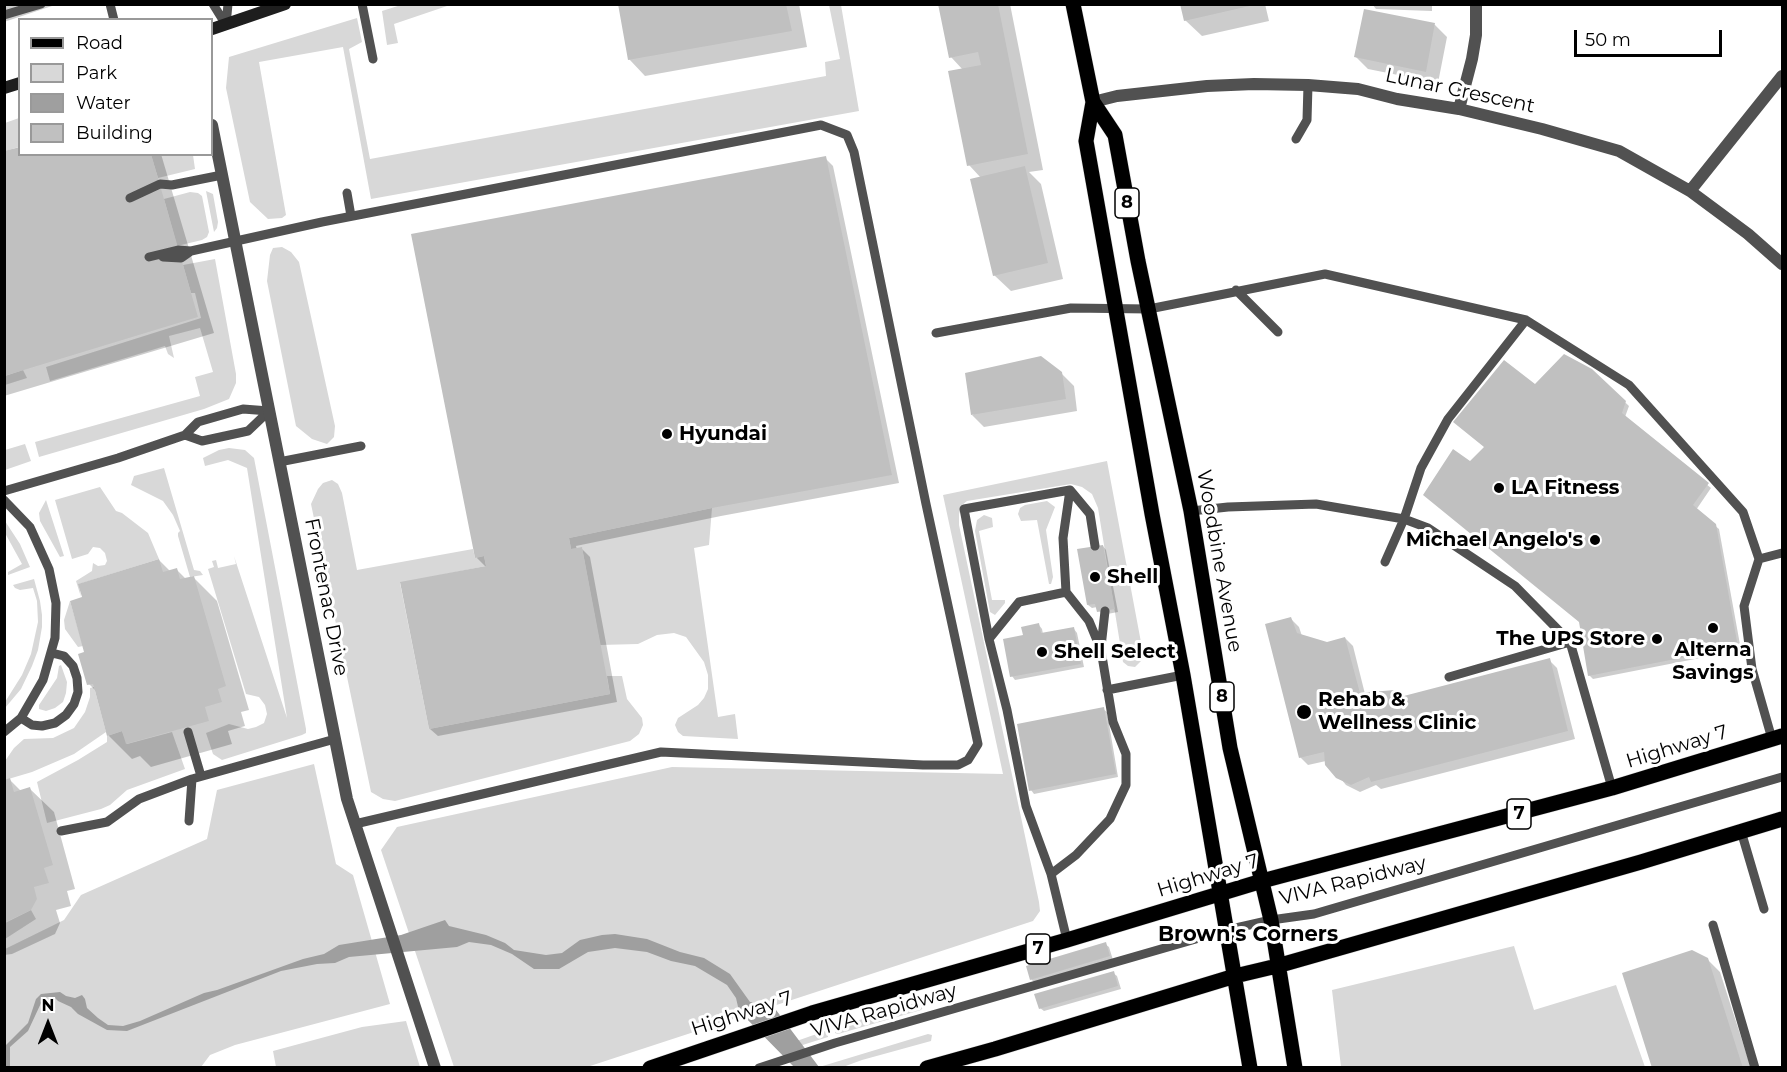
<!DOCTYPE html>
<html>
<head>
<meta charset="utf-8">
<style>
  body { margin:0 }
  #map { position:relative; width:1787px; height:1072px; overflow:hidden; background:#fff; font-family:Montserrat,sans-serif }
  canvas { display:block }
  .frame { position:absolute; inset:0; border:6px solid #000; pointer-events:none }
  .legend { position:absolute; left:18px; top:18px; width:195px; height:138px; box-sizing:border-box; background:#fff; border:2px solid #999; margin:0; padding:8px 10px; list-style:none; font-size:18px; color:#000 }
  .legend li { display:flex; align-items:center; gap:12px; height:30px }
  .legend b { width:30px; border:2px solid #999 }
  .north { position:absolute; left:18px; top:994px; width:60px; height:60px; -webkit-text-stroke:4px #fff; paint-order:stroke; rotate:0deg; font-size:16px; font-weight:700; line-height:24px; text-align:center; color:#000 }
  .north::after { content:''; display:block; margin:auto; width:21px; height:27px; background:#000; clip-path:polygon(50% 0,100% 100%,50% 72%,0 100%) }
  .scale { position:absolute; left:1574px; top:30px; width:148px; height:27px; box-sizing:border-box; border:3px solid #000; border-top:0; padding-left:8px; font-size:18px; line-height:21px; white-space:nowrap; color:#000; -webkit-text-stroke:4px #fff; paint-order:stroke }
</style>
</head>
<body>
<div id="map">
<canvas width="1787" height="1072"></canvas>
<div class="frame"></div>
<ul class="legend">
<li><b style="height:8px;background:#000"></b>Road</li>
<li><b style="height:16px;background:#d8d8d8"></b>Park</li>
<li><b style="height:16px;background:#9f9f9f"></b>Water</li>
<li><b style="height:16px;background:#c0c0c0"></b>Building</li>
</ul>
<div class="north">N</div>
<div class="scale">50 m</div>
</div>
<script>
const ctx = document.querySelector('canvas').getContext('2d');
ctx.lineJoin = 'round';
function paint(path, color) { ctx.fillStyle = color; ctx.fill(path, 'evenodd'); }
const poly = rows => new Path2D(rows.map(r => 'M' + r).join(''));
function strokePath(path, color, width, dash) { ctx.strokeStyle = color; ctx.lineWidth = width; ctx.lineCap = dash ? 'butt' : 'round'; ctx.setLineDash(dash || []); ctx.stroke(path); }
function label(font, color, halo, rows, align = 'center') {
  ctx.font = font + ' Montserrat,sans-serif'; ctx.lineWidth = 6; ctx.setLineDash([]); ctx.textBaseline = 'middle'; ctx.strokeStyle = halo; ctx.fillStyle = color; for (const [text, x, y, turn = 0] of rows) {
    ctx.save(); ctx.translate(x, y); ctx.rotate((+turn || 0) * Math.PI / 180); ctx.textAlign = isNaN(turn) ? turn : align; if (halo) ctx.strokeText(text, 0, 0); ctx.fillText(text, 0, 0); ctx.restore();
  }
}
paint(poly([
  [401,5,401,4,450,5,394,24,398,43,387,45,382,11],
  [829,5,841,5,859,111,371,199,343,47,259,62,286,215,282,218,268,219,250,202,226,88,229,57,357,18,362,42,349,49,370,159,826,76,825,62,840,59],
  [19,118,19,147,5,151,5,123],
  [151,155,193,155,195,169,158,178],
  [206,191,213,194,218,222,217,228,214,232],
  [190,192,198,193,202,196,209,232,207,237,202,240,177,246,164,199],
  [282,247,291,252,299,262,335,426,334,437,327,444,312,439,296,426,267,281,270,255,273,248],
  [215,259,236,374,236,383,229,399,204,409,39,457,35,442,200,396,195,377,213,372,200,328,169,336,174,358,168,354,165,346,50,381,46,367,201,318,195,293,191,293,183,265],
  [23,370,27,378,5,385,5,376],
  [25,444,31,461,5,470,5,450],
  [229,448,245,450,254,458,306,729,306,733,302,735,222,760,213,754,206,733,229,724,248,729,256,727,264,723,267,714,265,705,259,697,246,694,208,569,214,567,212,561,216,560,218,568,236,564,234,556,287,718,247,468,228,460,205,466,203,458,219,450],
  [1107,461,1143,653,1141,661,1135,667,1128,666,1123,662,1098,508,1092,494,1082,487,1071,484,967,501,962,505,959,514,959,525,1039,902,1040,911,1033,921,587,1067,454,1067,381,850,397,827,672,767,1003,774,943,495],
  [164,468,194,570,200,571,203,575,190,577,178,536,178,533,180,531,173,515,163,501,131,485,134,476],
  [332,480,338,484,342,493,357,570,473,549,475,558,484,556,486,566,400,583,429,729,610,694,607,676,622,676,627,699,642,718,643,725,639,734,630,741,395,801,383,799,371,792,311,504,318,489,323,483],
  [100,487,116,511,122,513,148,533,159,559,79,584,81,597,76,581,92,571,93,563,98,566,105,565,107,561,105,553,100,548,93,547,88,554,72,559,55,500],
  [46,500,64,556,60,557,40,521,39,513],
  [1047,501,1055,507,1046,530,1053,577,1051,584,1049,584,1037,520,1021,521,1018,514,1020,508,1025,505],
  [712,508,709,545,694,548,718,717,735,714,738,739,683,736,678,732,675,725,678,718,698,705,704,698,708,689,708,675,704,662,686,637,674,633,657,635,638,644,600,645,582,548,571,549,569,538],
  [984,515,992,518,993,527,979,531,992,600,1005,600,1005,603,995,615,990,612,975,531,977,520],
  [5,521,20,544,30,567,8,575,8,572,22,564,5,533],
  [34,579,40,601,42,615,42,627,38,650,32,666,21,689,5,708,5,702,22,675,31,654,38,622,37,601,33,588,20,590,15,588,13,585],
  [70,601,83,646,78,647,65,629,64,620],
  [61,665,67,682,66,693,63,702,55,708,46,711,39,709,39,705,57,678,59,666],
  [94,687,106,732,74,754,32,772,5,780,5,761,14,748,24,739,53,738,74,728,85,712,90,697,90,688],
  [122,731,127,744,172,732,185,769,127,790,110,805,101,809,47,823,37,782,78,760,107,742,107,736],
  [314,764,336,864,353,875,390,1004,235,1045,210,1055,201,1067,5,1068,5,949,64,920,81,895,207,839,217,790],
  [31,910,36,919,5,939,5,923],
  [1514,946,1534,1010,1616,985,1645,1067,1341,1067,1332,990],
  [919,1002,924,1006,921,1010,838,1034,835,1033,836,1027],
  [406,1021,420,1067,276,1067,273,1051,362,1027],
  [825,1031,828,1032,828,1037,793,1048,791,1043],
  [928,1034,932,1035,931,1041,862,1060,843,1067,816,1068]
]), '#d8d8d8');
paint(poly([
  [445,920,449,926,486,935,505,943,514,950,546,955,562,953,580,940,602,935,615,934,647,939,680,952,704,958,730,974,750,1002,770,1002,819,1067,794,1067,739,1011,736,998,727,985,695,966,671,961,647,952,615,948,588,952,559,969,534,969,512,954,491,945,469,942,457,947,349,957,335,963,317,964,281,971,127,1031,107,1030,78,1014,71,1007,58,1001,54,997,47,997,42,1001,28,1031,10,1047,10,1067,5,1068,5,1046,28,1023,36,999,41,994,60,992,66,996,75,998,82,995,85,999,87,1008,98,1018,108,1025,123,1026,140,1021,204,993,217,990,303,959,324,954,339,945,401,935]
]), '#9f9f9f');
paint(poly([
  [4,4,58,4,4,22],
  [619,4,799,4,807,47,645,76,629,59],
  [940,4,1010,4,1043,170,1029,172,1041,184,1063,279,1011,291,994,275,981,178,969,165,963,70,951,57],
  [1182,4,1265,4,1269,21,1202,36,1185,20],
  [1372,4,1432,4,1432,11,1376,9],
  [1365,11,1435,25,1447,37,1438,83,1368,69,1356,57],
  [4,153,161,154,214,333,4,396],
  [825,158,833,166,899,483,721,516,576,546,577,550,582,549,590,557,617,702,438,736,430,729,486,567,476,557],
  [1591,370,1629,406,1625,417,1711,488,1696,510,1719,529,1741,650,1593,679,1589,675,1580,622,1470,463,1486,448,1535,386],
  [1061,373,1074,386,1077,411,984,427,972,415],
  [1103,546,1106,550,1118,612,1102,615,1097,607,1092,608,1088,605],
  [159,560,170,571,176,569,186,579,193,577,217,601,249,710,241,712,245,726,228,731,232,744,151,767,140,756,132,759,108,735,97,692,89,684,84,598],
  [1291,619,1299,627,1302,636,1327,643,1345,638,1353,646,1365,694,1394,692,1400,698,1549,660,1557,668,1575,739,1381,789,1376,785,1360,792,1346,785,1326,761,1308,765,1300,757],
  [1039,625,1042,629,1043,634,1074,629,1077,633,1084,667,1015,680,1012,676,1025,637],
  [1103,709,1107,712,1118,777,1034,794,1031,790],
  [10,780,21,791,30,789,54,812,75,889,67,891,71,906,56,910,60,923,55,934,12,954,4,955,4,781],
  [1105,944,1109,947,1113,960,1035,983,1031,979],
  [1707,959,1720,972,1751,1068,1654,1068],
  [1113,973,1117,976,1121,989,1044,1011,1040,1008]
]), '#0003');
paint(poly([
  [618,4,786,4,792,31,628,60],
  [938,4,998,4,1028,154,967,166,948,71,981,65,978,52,949,58],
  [1180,4,1254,4,1254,5,1184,21],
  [1364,9,1435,23,1426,72,1354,57],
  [20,147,20,154,151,154,198,317,4,376,4,151],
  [826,156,892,475,712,508,569,538,571,549,582,547,610,694,429,729,400,582,486,566,484,556,475,558,411,234],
  [1025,166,1048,263,993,276,970,179],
  [1564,354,1592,369,1626,401,1622,413,1709,483,1693,505,1716,524,1738,647,1588,676,1579,622,1423,495,1453,449,1470,461,1484,447,1453,422,1504,360,1535,384],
  [1041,356,1062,372,1066,399,971,415,965,373],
  [1103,545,1115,609,1097,612,1095,604,1087,605,1077,549],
  [159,559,163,572,177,568,180,579,194,576,226,686,218,689,222,702,205,707,209,721,126,744,122,731,107,736,94,687,93,684,87,685,78,654,84,652,70,601,82,597,78,584],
  [1291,617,1297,633,1327,642,1345,637,1360,693,1394,690,1396,698,1550,658,1568,731,1371,782,1369,777,1351,785,1336,778,1325,765,1324,752,1299,758,1265,624],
  [1039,623,1041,633,1074,627,1081,664,1010,677,1003,639,1023,635,1021,627],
  [1104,707,1116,774,1029,791,1017,724],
  [10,778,14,792,30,787,53,865,44,868,49,883,34,887,37,899,31,910,4,923,4,780],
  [1106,942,1110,956,1030,980,1026,966],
  [1692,950,1708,958,1743,1068,1652,1068,1622,973],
  [1114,971,1118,986,1039,1009,1034,994]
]), '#c0c0c0');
const primary = poly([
  [1073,4,1093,102,1086,141,1152,514,1183,675,1250,1068],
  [1093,102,1115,135,1138,261,1191,511,1230,748,1271,920,1295,1068],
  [650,1068,812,1013,1067,940,1262,881,1612,788,1782,736],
  [927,1068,995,1049,1235,976,1277,966,1641,862,1782,819]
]);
strokePath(primary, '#dbdbdb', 16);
strokePath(poly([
  [110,4,114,20],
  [213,4,226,25],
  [362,4,373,59],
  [4,15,41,4],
  [226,25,228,4],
  [1296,139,1307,120,1308,85],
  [347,193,351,216],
  [130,198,160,184,172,185,222,175],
  [149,257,178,250,191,251,322,222,821,125,847,135,854,152,926,504,978,744,968,760,958,765,923,765,661,752,355,824],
  [163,257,181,258,191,251],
  [1236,290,1278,332],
  [936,333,1071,308,1149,309,1325,274,1526,320,1629,385,1743,512,1759,559,1744,606,1752,669,1772,739],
  [185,435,202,441,248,431,269,411],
  [279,462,361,446],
  [1070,490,1090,514,1095,546],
  [4,491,118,458,185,435,198,422,243,409,269,411],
  [4,500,30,527,49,569,56,603,55,638,43,680,21,718,4,732],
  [1191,511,1228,507,1316,504,1404,519,1428,528,1515,586,1570,642,1612,788],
  [1759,559,1782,553],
  [1385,562,1404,519,1421,468,1448,419,1526,320],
  [989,639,1019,602,1066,592],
  [1101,647,1105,611],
  [1449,677,1570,642],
  [1107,690,1183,675],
  [21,718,32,725,42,726,55,723,66,715,74,704,78,692,77,678,73,666,64,656,52,653],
  [188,732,201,776],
  [189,821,192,779],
  [61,831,107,822,139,799,192,779,335,739],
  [1741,831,1764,909],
  [1051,874,1076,855,1110,819,1126,785,1126,754,1113,722,1101,650,1089,621,1066,592,1063,538,1070,490,964,509,989,639,1007,710,1026,806,1051,874,1067,940],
  [1713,925,1755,1068],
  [759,1068,835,1043,1227,930,1271,920,1314,914,1782,777]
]), '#515151', 9);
strokePath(poly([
  [1093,102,1117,96,1207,86,1254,84,1308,85,1358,89,1397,99,1459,109,1542,129,1619,151,1690,191,1748,234,1782,264],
  [1459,109,1472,59,1476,35,1476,4],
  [212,125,347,799,435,1068],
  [1690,191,1782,76]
]), '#515151', 12);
strokePath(poly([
  [212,29,285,4],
  [4,88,20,83]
]), '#1e1e1e', 12);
strokePath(primary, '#000', 15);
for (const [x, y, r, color] of [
  [667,434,6,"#000"],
  [1499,488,6,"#000"],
  [1595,540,6,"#000"],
  [1095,577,6,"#000"],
  [1713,628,6,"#000"],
  [1657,639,6,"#000"],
  [1042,652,6,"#000"],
  [1304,712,8,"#000"]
]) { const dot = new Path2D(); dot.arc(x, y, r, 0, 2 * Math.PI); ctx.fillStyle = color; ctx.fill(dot); strokePath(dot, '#fff', 2); }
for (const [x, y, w] of [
  [1127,203,24],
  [1222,697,24],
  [1519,814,24],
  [1038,949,24]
]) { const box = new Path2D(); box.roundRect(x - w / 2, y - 15, w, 30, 4.5); ctx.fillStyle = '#fff'; ctx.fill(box); strokePath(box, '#000', 1.5); }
label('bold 18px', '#000', null, [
  ["8",1127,203],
  ["8",1222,697],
  ["7",1519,814],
  ["7",1038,949]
]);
label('20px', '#000', '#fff', [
  ["Lunar Crescent",1460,91,12],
  ["Woodbine Avenue",1219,561,80],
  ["Frontenac Drive",326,597,79],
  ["Highway 7",1677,747,-17],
  ["Highway 7",1208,876,-17],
  ["VIVA Rapidway",1353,881,-14],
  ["VIVA Rapidway",884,1011,-16],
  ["Highway 7",742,1014,-18]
]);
label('bold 20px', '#000', '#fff', [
  ["Hyundai",679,434],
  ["LA Fitness",1511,488],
  ["Michael Angelo's",1583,540,"right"],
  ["Shell",1107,577],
  ["The UPS Store",1645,639,"right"],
  ["Alterna",1713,650,"center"],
  ["Savings",1713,673,"center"],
  ["Shell Select",1054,652],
  ["Rehab &",1318,700],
  ["Wellness Clinic",1318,723]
], 'left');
label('bold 21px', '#000', '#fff', [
  ["Brown's Corners",1248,935]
]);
</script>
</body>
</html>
